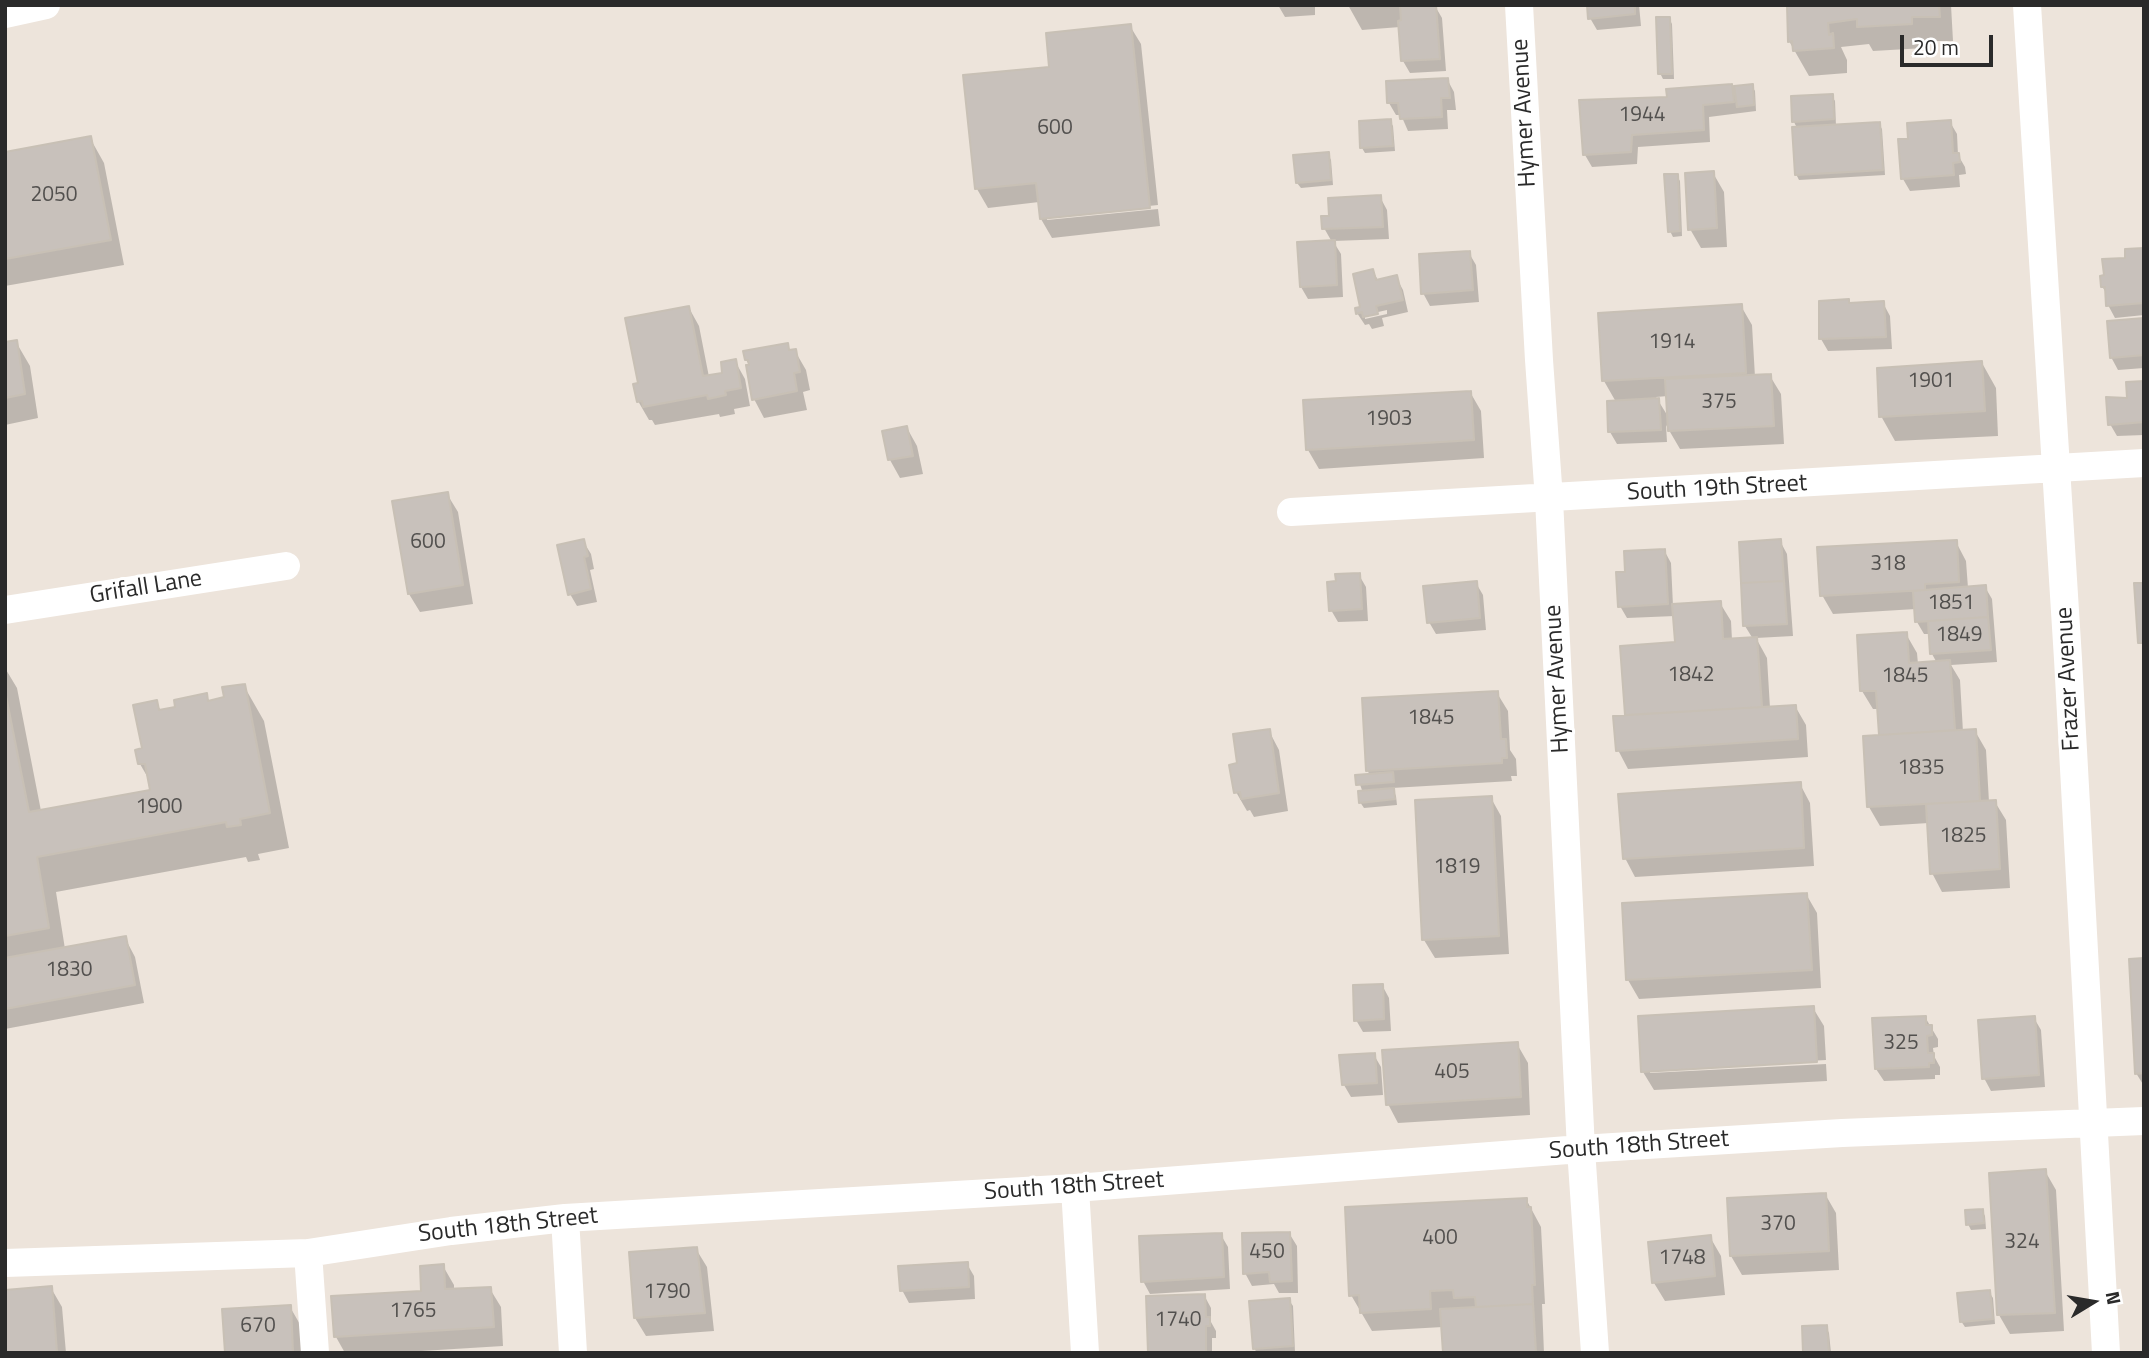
<!DOCTYPE html>
<html>
<head>
<meta charset="utf-8">
<style>
  body { margin:0 }
  #map { position:relative; width:2149px; height:1358px; overflow:hidden; background:#ede4db; font-family:"Titillium Web",sans-serif }
  canvas { display:block }
  .frame { position:absolute; inset:0; border:7px solid #2a2a2a; pointer-events:none }
  .north { position:absolute; left:2058px; top:1267px; width:70px; height:70px; -webkit-text-stroke:5px #fff; paint-order:stroke; rotate:79deg; font-size:19px; font-weight:700; line-height:28px; text-align:center; color:#2a2a2a }
  .north::after { content:''; display:block; margin:auto; width:24px; height:32px; background:#2a2a2a; clip-path:polygon(50% 0,100% 100%,50% 72%,0 100%) }
  .scale { position:absolute; left:1900px; top:35px; width:93px; height:32px; box-sizing:border-box; border:4px solid #2a2a2a; border-top:0; padding-left:9px; font-size:21px; line-height:24px; white-space:nowrap; color:#2a2a2a; -webkit-text-stroke:5px #fff; paint-order:stroke }
</style>
</head>
<body>
<div id="map">
<canvas width="2149" height="1358"></canvas>
<div class="frame"></div>
<div class="north">N</div>
<div class="scale">20 m</div>
</div>
<script>
const ctx = document.querySelector('canvas').getContext('2d');
ctx.lineJoin = 'round';
function paint(path, color) { ctx.fillStyle = color; ctx.fill(path, 'evenodd'); }
const poly = rows => new Path2D(rows.map(r => 'M' + r).join(''));
function strokePath(path, color, width, dash) { ctx.strokeStyle = color; ctx.lineWidth = width; ctx.lineCap = dash ? 'butt' : 'round'; ctx.setLineDash(dash || []); ctx.stroke(path); }
function label(font, color, halo, rows, align = 'center') {
  ctx.font = font + ' "Titillium Web",sans-serif'; ctx.lineWidth = 6; ctx.setLineDash([]); ctx.textBaseline = 'middle'; ctx.strokeStyle = halo; ctx.fillStyle = color; for (const [text, x, y, turn = 0] of rows) {
    ctx.save(); ctx.translate(x, y); ctx.rotate((+turn || 0) * Math.PI / 180); ctx.textAlign = isNaN(turn) ? turn : align; if (halo) ctx.strokeText(text, 0, 0); ctx.fillText(text, 0, 0); ctx.restore();
  }
}
paint(poly([
  [1278,5,1315,5,1315,15,1285,17],
  [1348,5,1435,6,1442,18,1446,71,1410,73,1403,61,1400,27,1362,30],
  [1589,5,1639,5,1641,26,1597,30,1590,18],
  [1788,5,1951,5,1953,41,1925,41,1925,48,1873,51,1869,44,1841,47,1847,60,1847,73,1809,76,1789,41],
  [1669,18,1672,24,1674,79,1663,79,1660,73],
  [1130,26,1141,44,1158,205,1047,217,1047,220,1158,209,1160,226,1052,238,1041,219,1039,202,988,208,977,189,965,77,1051,68],
  [1447,79,1454,92,1456,110,1447,110,1448,129,1408,131,1401,115,1396,115,1389,103],
  [1731,85,1733,88,1752,86,1755,91,1756,111,1709,117,1710,142,1638,147,1637,164,1592,167,1585,155,1669,99],
  [1832,96,1835,101,1836,126,1879,124,1882,129,1885,175,1799,180,1796,174,1797,128,1794,122,1793,98],
  [1390,121,1393,126,1395,151,1365,153,1362,148],
  [1950,122,1957,134,1958,155,1965,167,1966,174,1959,175,1960,187,1910,191,1903,179,1909,140],
  [90,138,104,163,124,265,5,286,5,154],
  [1328,154,1331,160,1333,185,1301,188,1297,183,1295,157],
  [1713,173,1724,192,1727,247,1701,248,1690,229],
  [1677,176,1680,181,1682,236,1673,237,1670,231],
  [1380,197,1387,210,1389,239,1333,241,1341,254,1343,297,1308,299,1301,287,1299,244,1332,242,1324,228,1331,217],
  [2144,251,2144,315,2115,318,2108,305,2107,295,2102,286,2105,276,2127,259],
  [1469,253,1476,265,1479,302,1430,306,1423,293],
  [1373,271,1379,282,1396,277,1403,290,1408,312,1382,318,1384,326,1372,329,1369,324,1365,325,1357,313,1362,308],
  [1387,310,1387,314,1365,319,1365,315],
  [1848,301,1850,305,1883,303,1890,316,1892,349,1828,351,1821,339],
  [1741,306,1752,325,1755,377,1770,376,1781,394,1784,444,1680,449,1666,425,1667,442,1617,444,1610,432,1609,403,1616,402,1604,381,1600,315],
  [1668,396,1669,418,1656,397],
  [689,308,699,326,709,377,724,374,735,361,745,379,750,406,734,409,735,414,720,417,719,414,655,425,652,420,649,420,638,401,640,385],
  [2144,320,2144,368,2118,370,2111,357],
  [16,342,30,366,38,418,5,425,5,344],
  [787,345,791,352,795,351,806,370,810,390,803,392,807,410,764,418,754,399,750,366,746,360],
  [1982,363,1996,388,1998,436,1895,441,1881,416],
  [2144,382,2144,435,2117,436,2110,424],
  [1470,392,1481,411,1484,458,1319,469,1308,450,1305,402],
  [907,428,917,446,923,474,900,478,890,460,884,432],
  [447,494,458,512,473,604,420,612,409,594],
  [583,541,591,554,594,569,590,570,597,602,577,606,570,594],
  [1780,541,1787,554,1793,636,1756,638,1767,658,1770,708,1795,706,1806,725,1808,757,1628,769,1618,750,1627,717,1622,648,1677,644,1675,616,1627,618,1620,606,1627,574,1664,550,1671,563,1673,606,1720,603,1731,621,1732,640,1753,639,1745,626],
  [1956,542,1966,561,1968,588,1985,587,1992,599,1997,662,1951,665,1960,680,1963,732,1975,731,1986,750,1989,802,1995,802,2006,820,2010,888,1942,892,1932,873,1929,823,1880,826,1869,807,1881,737,1879,709,1873,709,1862,691,1906,634,1917,653,1918,664,1937,663,1932,654,1930,634,1924,634,1917,622,1916,609,1833,614,1822,595],
  [1359,575,1366,587,1368,621,1338,622,1331,610],
  [1476,583,1483,595,1486,630,1436,634,1429,622],
  [5,668,17,688,41,811,153,792,151,783,140,764,156,702,161,711,177,708,206,695,210,702,226,699,244,686,264,721,289,848,258,854,260,860,248,862,246,857,56,892,65,949,125,938,135,957,144,1003,5,1029],
  [1497,693,1508,711,1510,750,1516,759,1517,776,1511,776,1512,781,1392,788,1396,796,1397,805,1364,808,1360,802,1363,793,1357,776,1370,775,1367,770],
  [1269,731,1279,750,1288,811,1254,817,1250,810,1247,811,1236,792,1239,764],
  [1800,784,1810,803,1814,866,1635,877,1625,858],
  [1491,798,1501,816,1509,954,1435,958,1424,940],
  [1806,894,1817,913,1821,988,1639,999,1628,980,1624,905],
  [2144,960,2144,1086,2136,1073],
  [1382,985,1389,998,1391,1031,1363,1032,1356,1020],
  [1813,1008,1824,1026,1826,1060,1650,1070,1650,1073,1826,1064,1827,1081,1654,1090,1643,1072],
  [1925,1017,1938,1039,1938,1047,1933,1048,1934,1056,1940,1067,1940,1075,1935,1075,1935,1079,1884,1081,1876,1069],
  [2034,1018,2041,1030,2045,1087,1991,1091,1984,1078],
  [1517,1044,1528,1063,1530,1115,1398,1123,1388,1104],
  [1374,1055,1381,1067,1383,1095,1351,1097,1344,1085],
  [2045,1171,2056,1190,2064,1331,2010,1334,1999,1315,1991,1174],
  [1825,1194,1836,1213,1839,1270,1742,1275,1731,1256],
  [1526,1199,1541,1227,1545,1304,1542,1304,1544,1353,1445,1353,1443,1327,1372,1331,1351,1295],
  [1982,1210,1985,1216,1986,1229,1971,1230,1968,1224],
  [1289,1233,1297,1246,1298,1293,1279,1293,1274,1284,1252,1286,1245,1273],
  [1221,1235,1228,1247,1230,1289,1150,1294,1143,1281],
  [1710,1237,1721,1256,1725,1295,1665,1301,1654,1283],
  [696,1249,707,1267,714,1331,646,1336,635,1318],
  [967,1264,974,1276,975,1299,909,1303,902,1290],
  [443,1266,454,1285,454,1291,490,1289,501,1307,503,1346,389,1353,345,1353,336,1337,423,1292],
  [51,1288,62,1307,66,1353,5,1353],
  [1989,1292,1993,1298,1995,1324,1965,1327,1961,1321],
  [1204,1295,1211,1308,1211,1322,1216,1331,1216,1338,1212,1338,1212,1353,1149,1353],
  [1289,1300,1293,1306,1295,1352,1257,1353,1254,1348],
  [290,1307,301,1326,302,1353,226,1353],
  [1826,1327,1829,1333,1831,1353,1805,1353]
]), '#0003');
const building = poly([
  [1436,5,1440,59,1401,61,1398,21,1401,20,1400,6,1436,5],
  [1587,5,1635,5,1635,14,1588,19,1587,5],
  [1787,5,1939,5,1940,17,1912,17,1912,24,1857,27,1857,19,1828,23,1829,35,1833,33,1834,48,1793,51,1792,41,1788,42,1787,5],
  [1656,17,1670,17,1672,74,1658,74,1656,17],
  [1131,24,1150,208,1040,219,1036,183,975,189,963,75,1049,67,1046,33,1131,24],
  [1448,78,1450,98,1441,98,1442,117,1400,119,1398,103,1387,103,1386,81,1448,78],
  [1732,84,1734,102,1703,105,1704,130,1632,135,1631,152,1583,155,1579,100,1667,97,1666,89,1732,84],
  [1753,84,1754,105,1737,107,1734,86,1753,84],
  [1833,94,1834,119,1792,122,1791,96,1833,94],
  [1391,119,1393,146,1360,148,1359,121,1391,119],
  [1951,120,1953,153,1959,153,1960,162,1953,163,1954,175,1901,179,1898,139,1908,139,1907,123,1951,120],
  [1880,122,1883,170,1795,175,1792,127,1880,122],
  [91,136,111,240,5,259,5,152,91,136],
  [1329,152,1331,180,1296,183,1293,155,1329,152],
  [1714,171,1717,228,1688,230,1685,173,1714,171],
  [1664,174,1678,174,1680,231,1668,232,1664,174],
  [1381,195,1383,227,1322,229,1321,216,1329,216,1328,198,1381,195],
  [1335,240,1337,285,1300,287,1297,242,1335,240],
  [2144,248,2144,303,2106,306,2105,287,2101,287,2100,276,2104,275,2102,259,2125,258,2125,249,2144,248],
  [1470,251,1473,290,1421,294,1419,254,1470,251],
  [1373,269,1376,280,1397,275,1403,300,1376,306,1378,314,1363,317,1362,312,1356,314,1355,308,1360,307,1353,274,1373,269],
  [1849,299,1849,303,1884,301,1886,337,1819,339,1819,301,1849,299],
  [1742,304,1746,373,1602,381,1598,313,1742,304],
  [689,306,703,376,722,373,721,362,736,359,741,388,725,391,726,395,708,399,707,395,643,407,642,401,637,402,633,384,638,383,625,318,689,306],
  [2144,318,2144,355,2110,358,2107,321,2144,318],
  [17,340,25,394,5,398,5,342,17,340],
  [788,343,789,350,796,349,800,372,794,373,797,391,752,400,746,365,749,365,748,360,745,360,743,351,788,343],
  [1982,361,1985,411,1879,417,1877,368,1982,361],
  [1771,374,1774,426,1668,431,1665,379,1771,374],
  [2144,381,2144,422,2108,425,2106,397,2127,398,2126,382,2144,381],
  [1471,391,1474,440,1306,450,1303,400,1471,391],
  [1659,398,1661,430,1608,432,1607,401,1659,398],
  [907,426,913,456,888,460,882,431,907,426],
  [448,492,463,585,408,594,392,501,448,492],
  [584,539,588,556,584,557,591,589,568,595,557,545,584,539],
  [1781,539,1784,581,1741,583,1739,542,1781,539],
  [1957,540,1959,582,1925,584,1925,590,1820,596,1817,547,1957,540],
  [1665,549,1668,604,1618,607,1616,572,1625,572,1624,551,1665,549],
  [1360,573,1362,609,1329,611,1327,582,1336,581,1335,574,1360,573],
  [1477,581,1480,618,1427,623,1423,586,1477,581],
  [1784,581,1787,624,1743,626,1741,583,1784,581],
  [2134,583,2144,583,2144,643,2138,643,2134,583],
  [1986,585,1988,617,1915,622,1913,591,1986,585],
  [1721,601,1723,639,1757,637,1762,707,1625,715,1620,646,1675,642,1672,604,1721,601],
  [1988,617,1991,650,1930,654,1928,621,1988,617],
  [1907,632,1909,663,1950,660,1955,730,1879,735,1876,691,1860,691,1857,635,1907,632],
  [245,684,270,813,240,819,241,825,227,827,226,822,37,857,49,928,5,936,5,691,29,812,150,790,145,764,138,764,135,750,142,748,133,705,157,700,159,710,175,707,174,700,207,693,208,701,224,697,222,687,245,684],
  [1498,691,1501,739,1506,739,1507,758,1502,758,1502,763,1366,771,1362,698,1498,691],
  [1796,705,1798,739,1616,751,1613,716,1796,705],
  [1270,729,1279,793,1241,799,1240,792,1234,793,1229,765,1237,763,1233,734,1270,729],
  [1976,729,1980,801,1867,807,1863,736,1976,729],
  [1393,772,1394,782,1356,785,1355,775,1393,772],
  [1801,782,1804,848,1623,859,1618,794,1801,782],
  [1394,788,1395,799,1359,803,1358,791,1394,788],
  [1492,796,1499,936,1422,940,1415,800,1492,796],
  [1996,800,2000,869,1930,874,1926,804,1996,800],
  [1807,893,1812,970,1626,980,1622,903,1807,893],
  [126,936,135,985,5,1009,5,958,126,936],
  [2144,958,2144,1073,2135,1074,2129,959,2144,958],
  [1383,984,1384,1019,1354,1021,1353,985,1383,984],
  [1814,1006,1817,1062,1641,1072,1638,1016,1814,1006],
  [1926,1016,1926,1025,1932,1025,1932,1035,1927,1036,1928,1053,1934,1053,1934,1063,1929,1063,1929,1067,1875,1069,1872,1018,1926,1016],
  [2035,1016,2039,1075,1982,1079,1978,1020,2035,1016],
  [1518,1042,1521,1097,1386,1105,1382,1050,1518,1042],
  [1375,1053,1377,1083,1342,1085,1339,1055,1375,1053],
  [2046,1169,2055,1313,1997,1315,1989,1173,2046,1169],
  [1826,1193,1829,1251,1730,1256,1727,1198,1826,1193],
  [1527,1198,1527,1207,1531,1207,1535,1285,1532,1285,1533,1304,1476,1307,1475,1297,1454,1298,1453,1290,1430,1291,1431,1309,1360,1313,1359,1295,1349,1296,1345,1207,1527,1198],
  [1983,1209,1984,1223,1966,1225,1965,1210,1983,1209],
  [1290,1232,1292,1281,1270,1282,1269,1272,1243,1274,1242,1233,1290,1232],
  [1222,1233,1224,1277,1141,1282,1139,1236,1222,1233],
  [1711,1235,1715,1276,1652,1283,1648,1242,1711,1235],
  [697,1247,705,1313,634,1318,629,1252,697,1247],
  [968,1262,969,1287,900,1291,898,1266,968,1262],
  [444,1264,445,1289,491,1287,494,1327,334,1337,331,1296,421,1291,420,1266,444,1264],
  [52,1286,57,1353,5,1353,5,1290,52,1286],
  [1990,1290,1993,1319,1960,1322,1957,1293,1990,1290],
  [1205,1294,1206,1317,1210,1317,1210,1326,1206,1326,1206,1352,1148,1353,1146,1296,1205,1294],
  [1290,1298,1293,1346,1253,1349,1249,1301,1290,1298],
  [1533,1304,1536,1353,1443,1353,1440,1309,1533,1304],
  [291,1305,293,1353,225,1353,222,1309,291,1305],
  [1827,1325,1829,1353,1803,1353,1802,1326,1827,1325]
]);
paint(building, '#c8c1bb');
strokePath(building, '#c8c0b5', 2);
strokePath(poly([
  [1519,5,1539,360,1549,499,1581,1149,1595,1353],
  [2027,5,2068,659,2106,1353],
  [5,14,46,5],
  [1291,512,2144,463],
  [5,610,286,566],
  [1075,1188,1085,1353],
  [565,1218,573,1353],
  [308,1253,315,1353],
  [5,1263,308,1253,451,1231,565,1218,1075,1188,1581,1149,1842,1133,2144,1121]
]), '#fff', 28);
label('21px', '#52504e', null, [
  ["1944",1642,116],
  ["600",1055,129],
  ["2050",54,196],
  ["1914",1672,343],
  ["1901",1931,382],
  ["375",1719,403],
  ["1903",1389,420],
  ["600",428,543],
  ["318",1888,565],
  ["1851",1951,604],
  ["1849",1959,636],
  ["1842",1691,676],
  ["1845",1905,677],
  ["1845",1431,719],
  ["1835",1921,769],
  ["1900",159,808],
  ["1825",1963,837],
  ["1819",1457,868],
  ["1830",69,971],
  ["325",1901,1044],
  ["405",1452,1073],
  ["370",1778,1225],
  ["400",1440,1239],
  ["324",2022,1243],
  ["450",1267,1253],
  ["1748",1682,1259],
  ["1790",667,1293],
  ["1765",413,1312],
  ["1740",1178,1321],
  ["670",258,1327]
]);
label('24px', '#2a2a2a', '#fff', [
  ["Hymer Avenue",1525,113,-93],
  ["South 19th Street",1717,489,-3],
  ["Grifall Lane",146,588,-9],
  ["Hymer Avenue",1558,679,-93],
  ["Frazer Avenue",2069,679,-93],
  ["South 18th Street",1639,1146,-4],
  ["South 18th Street",1074,1187,-4],
  ["South 18th Street",508,1226,-6]
]);
</script>
</body>
</html>
